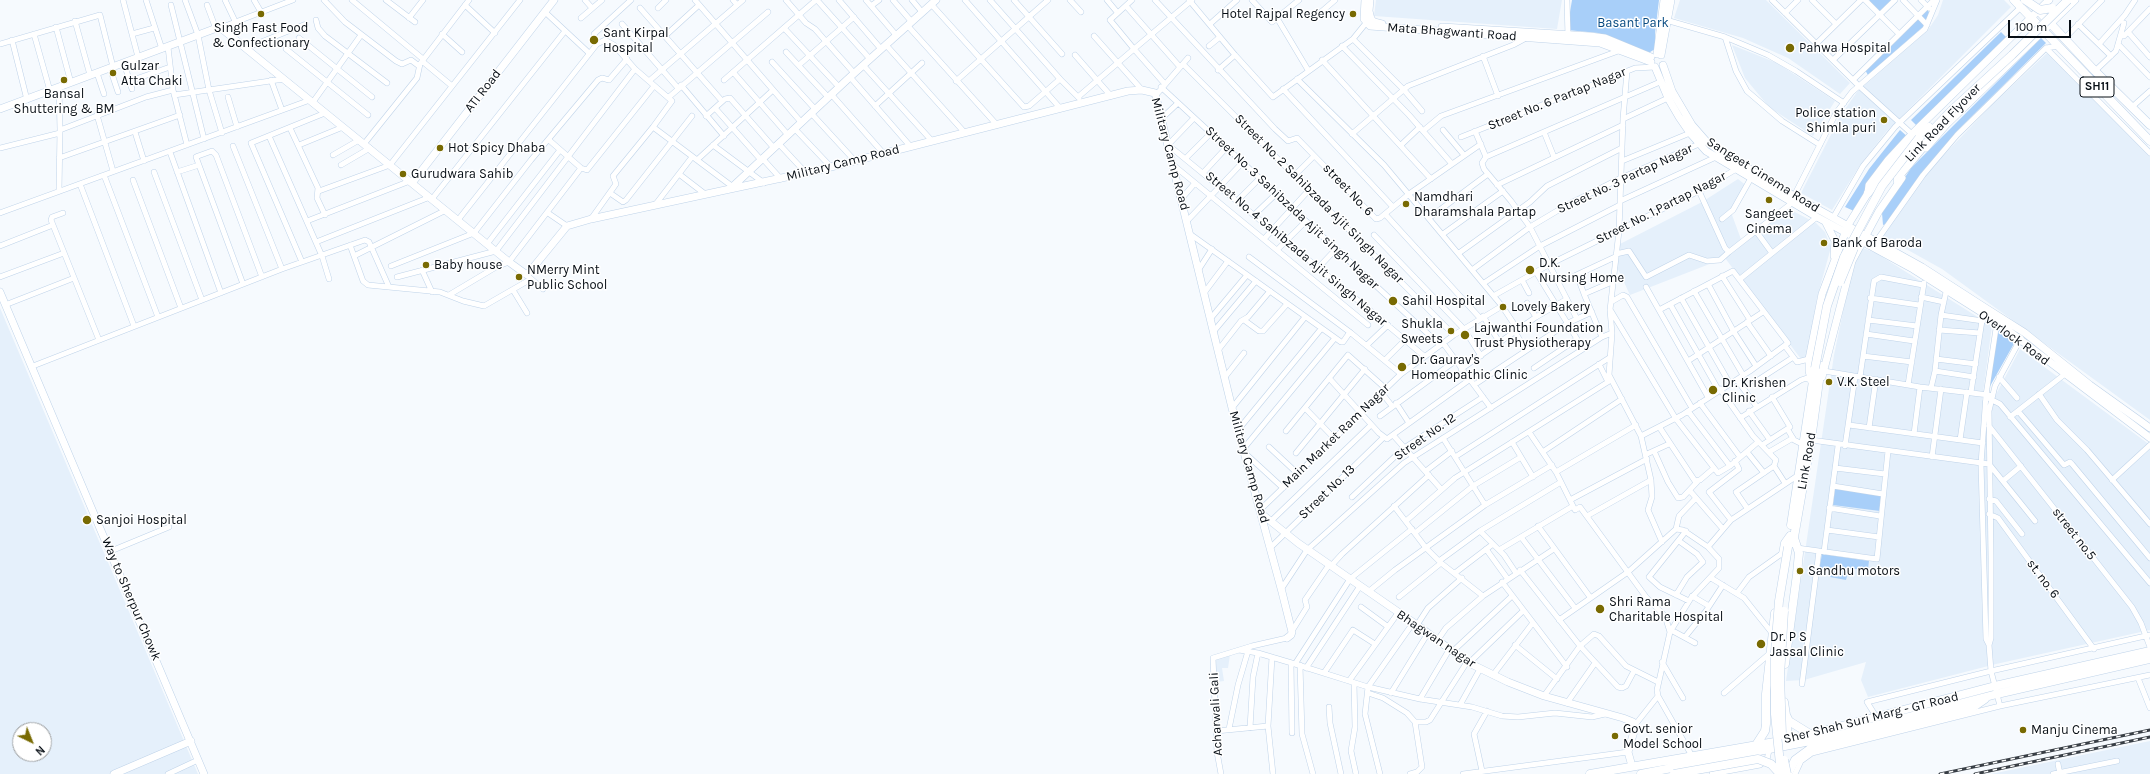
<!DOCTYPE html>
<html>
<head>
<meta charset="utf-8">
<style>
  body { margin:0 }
  #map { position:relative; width:2150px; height:774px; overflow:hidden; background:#f6fafe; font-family:Karla,sans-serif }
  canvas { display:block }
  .north { position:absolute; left:12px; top:722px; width:40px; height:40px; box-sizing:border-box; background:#fff; border:1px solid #9c9fa1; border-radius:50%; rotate:137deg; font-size:11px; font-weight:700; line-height:16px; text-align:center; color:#070e15 }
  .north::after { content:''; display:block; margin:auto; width:14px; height:18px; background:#786a02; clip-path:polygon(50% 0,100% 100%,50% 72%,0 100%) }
  .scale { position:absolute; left:2008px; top:20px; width:63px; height:18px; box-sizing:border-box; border:2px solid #070e15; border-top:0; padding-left:5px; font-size:12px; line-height:14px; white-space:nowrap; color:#070e15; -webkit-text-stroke:3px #fff; paint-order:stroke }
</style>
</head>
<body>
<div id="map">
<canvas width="2150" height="774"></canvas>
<div class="north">N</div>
<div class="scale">100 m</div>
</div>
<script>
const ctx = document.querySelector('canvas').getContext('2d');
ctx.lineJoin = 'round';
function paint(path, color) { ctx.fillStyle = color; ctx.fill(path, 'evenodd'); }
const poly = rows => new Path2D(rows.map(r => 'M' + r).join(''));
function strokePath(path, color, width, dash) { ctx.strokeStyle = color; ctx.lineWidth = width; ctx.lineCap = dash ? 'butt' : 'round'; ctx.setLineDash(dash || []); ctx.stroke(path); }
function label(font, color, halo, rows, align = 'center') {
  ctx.font = font + ' Karla,sans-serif'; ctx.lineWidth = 3; ctx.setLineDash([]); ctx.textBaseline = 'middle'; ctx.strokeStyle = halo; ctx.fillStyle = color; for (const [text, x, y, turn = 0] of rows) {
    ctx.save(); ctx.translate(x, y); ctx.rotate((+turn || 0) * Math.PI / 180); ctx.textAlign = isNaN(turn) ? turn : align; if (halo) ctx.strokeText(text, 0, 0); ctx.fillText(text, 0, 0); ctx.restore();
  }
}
paint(poly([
  [1376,0,1562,0,1557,29,1374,16],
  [1680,0,1766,0,1850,83,1840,94,1788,58,1743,38,1674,18],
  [1943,0,2004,0,2011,7,1886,132,1860,165,1832,210,1801,193,1841,115,1857,92,1928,30,1938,15],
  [1732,45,1777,63,1835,101,1813,136,1769,107,1745,78],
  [2047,53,2150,155,2150,420,1942,269,1881,235,1933,166,1994,103],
  [1738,179,1748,187,1732,215,1742,242,1789,209,1816,223,1825,232,1831,247,1817,298,1807,356,1801,359,1725,258,1630,295,1616,265,1620,244,1702,202],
  [1863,248,1876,253,1992,326,1982,400,1992,402,2020,349,2150,445,2150,630,1996,664,1868,697,1861,680,1866,662,1804,680,1786,681,1834,355,1852,269],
  [0,308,62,454,198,774,0,774],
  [20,730,44,730,44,754,20,754],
  [1230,655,1228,668,1222,668,1224,681,1217,682,1216,659],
  [2150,741,2150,774,1991,774]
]), '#e5f0fb');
paint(poly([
  [1572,0,1659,0,1655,33,1655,49,1647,54,1598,33,1567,30],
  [1870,0,1894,0,1881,14,1869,2],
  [1928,9,1929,13,1924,26,1868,75,1865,70],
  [2001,32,2009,40,1919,128,1911,120],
  [2041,38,2046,43,1957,131,1921,175,1889,223,1883,225,1882,213,1911,168],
  [1900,130,1909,138,1854,211,1845,207,1869,169],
  [1998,329,2016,340,1989,388],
  [1835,489,1882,492,1880,511,1833,505],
  [1822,554,1869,561,1868,569,1849,569,1846,580,1830,577,1830,569,1819,570]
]), '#a8cff9');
const street = poly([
  [123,0,138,57],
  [146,0,162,49],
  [185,0,198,35,209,90,222,133],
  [225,0,235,21],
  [254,0,261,12],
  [324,0,345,22,396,61,402,64,411,60,419,66],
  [352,0,423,59],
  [386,0,415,22],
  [585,0,592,8],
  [695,0,801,122],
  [733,0,737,5],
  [786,0,806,23,815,29,854,73],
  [817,0,870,59],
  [839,0,881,49],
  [866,0,896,35],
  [893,0,911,21],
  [912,0,922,12],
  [965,0,1060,108],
  [990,0,1060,79,1079,98],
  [1014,0,1062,54],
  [1070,0,1081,12],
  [1107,0,1117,12],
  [1155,0,1275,129,1288,141,1297,138,1376,219,1380,218,1409,194,1481,144],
  [1189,0,1235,55,1273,97,1353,39,1366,23],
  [1252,0,1272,22,1299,0],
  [1567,0,1568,37],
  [1772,0,1859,86,1912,134],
  [1812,0,1836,24],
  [1865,0,1898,33],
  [1903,0,1927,25],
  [1921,0,1929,8],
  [931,4,1024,107,1029,106,1060,79],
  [171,5,204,139],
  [207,5,216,29],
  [465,5,495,33],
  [871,6,879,0],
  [1126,6,1180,67],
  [640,8,722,101],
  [658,8,666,0],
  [545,12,589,53],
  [1785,13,1798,0],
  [409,18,423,0],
  [581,18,602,0],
  [1277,18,1308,70],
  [1313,19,1335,0],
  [316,20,318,28,325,36,387,83],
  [1666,20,1725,37,1768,55,1796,71,1844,103],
  [75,21,90,75],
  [622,24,678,88],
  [1210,24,1237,0],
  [2078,24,2111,56],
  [907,25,997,125],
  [56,27,71,83],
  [220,28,293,0],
  [784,28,839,87],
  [2128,32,2150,57],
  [34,34,50,91],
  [132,34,154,28],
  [442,34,462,52],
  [665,36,699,5],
  [1094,36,1142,90],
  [2121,36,2124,36,2150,9],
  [1725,37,1736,71,1747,91,1782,121,1820,145],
  [299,38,372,97],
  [1353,39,1404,90,1422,111],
  [2064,39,2102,0],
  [12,40,27,100],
  [0,44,100,15,113,67],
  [1816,44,1861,0],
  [2099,44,2125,15,2135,0],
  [2118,44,2150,77],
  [886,45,965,133],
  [1209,46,1220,37],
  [1342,46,1409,115,1452,164],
  [168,47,173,90,187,145],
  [246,48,306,24],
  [2046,48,2150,153],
  [286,49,368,115],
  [786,52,828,97],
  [1075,55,1111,96],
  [1483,56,1498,96],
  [1322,60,1431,179],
  [1833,60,1895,0],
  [422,61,452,86],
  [772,62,815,109],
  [124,63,132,89],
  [1183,64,1454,335],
  [799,65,854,17],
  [863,65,932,141],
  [110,68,118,92],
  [1218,70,1235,55],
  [1627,71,1623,119,1619,231,1610,310,1612,333,1609,375,1641,436,1651,480,1652,497,1648,510,1662,542],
  [2095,71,2116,51,2124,23],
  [733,72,788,135],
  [97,73,104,94],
  [850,77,911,147],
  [271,80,282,110],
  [724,80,816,0],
  [1853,80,1934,0],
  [130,81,170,67],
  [649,81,743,0],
  [956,81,1048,0],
  [1164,83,1134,49,1192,0],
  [681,85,724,136],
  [1161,87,1440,345],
  [1283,89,1393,207],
  [831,94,884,154],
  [174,95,284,79],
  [1156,95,1188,58],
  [228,97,237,127],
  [669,97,768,12],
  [1078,97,1134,49,1110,20,1132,0],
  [313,102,361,35],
  [875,106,922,63],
  [2132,107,2150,91],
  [715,108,761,160],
  [811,113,855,161],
  [97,115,113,171],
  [706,116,725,99,730,98,774,148],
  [1161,119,1178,103],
  [1623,119,1668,98],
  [653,127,733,187],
  [290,128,318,188,317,198,325,215],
  [795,129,831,167],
  [60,130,146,97,173,90],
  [1443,130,1464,155],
  [1423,131,1441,116,1621,50],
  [1475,131,1486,157],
  [135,132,144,161],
  [1544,132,1554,157],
  [1352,134,1408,86,1513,45,1526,38],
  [269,136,322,256,329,279],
  [1461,137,1635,68,1655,67],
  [549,140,581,168,587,170,654,86],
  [364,144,417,78,420,64,469,0],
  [779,144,806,173],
  [1167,144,1366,307,1424,356],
  [299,145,343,127],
  [713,145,764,183],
  [1168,145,1194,118],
  [1401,145,1420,127],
  [233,146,282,269],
  [0,148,60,133],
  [170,152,221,293],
  [333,155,359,140],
  [59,158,180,115],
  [762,158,781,179],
  [1186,158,1211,133],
  [697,160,773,90],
  [1622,161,1690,133],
  [1172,164,1368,325],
  [341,165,370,148],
  [154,172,202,300],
  [177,172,199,165],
  [1203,173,1227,147],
  [679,174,705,194],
  [104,175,158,317],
  [1295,175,1314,156],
  [133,180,181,308],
  [80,184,134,326],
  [1497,185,1623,125],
  [59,191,60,130,59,88],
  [319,191,390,165,520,0],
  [1699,191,1725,248,1729,252,1793,202],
  [610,193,623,202,626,200,692,116],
  [1794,196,1836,113,1852,92,1925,29,1937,0],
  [1182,198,1195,183],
  [432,199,565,31],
  [1237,201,1260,178],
  [1620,201,1716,157],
  [655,205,692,157],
  [0,213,310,100],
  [63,213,52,217,51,220,99,340],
  [548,213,567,226],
  [1385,214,1480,318],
  [1254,215,1277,193],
  [1429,218,1488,174],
  [1833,218,1863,166,1895,127,2021,7],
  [591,219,616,184,613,176,653,127,672,101,635,69,614,45,605,40,597,44],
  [1722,219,1733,210,1751,178],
  [458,220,597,44,594,34,631,0],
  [307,221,410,181],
  [1187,221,1243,162],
  [1756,231,1772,253],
  [1190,234,1341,342,1343,342,1350,332],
  [1443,234,1503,191],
  [1374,235,1464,329,1481,356],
  [1264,239,1309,190],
  [316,242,430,197],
  [1875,243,1923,175,1957,135,2046,48,2059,46],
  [487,244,560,150],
  [350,245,363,281,368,285,440,292,463,301,484,306,531,279],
  [0,246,53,225],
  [1277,250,1306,221],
  [1459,253,1530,202,1547,186,1622,148],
  [1616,254,1629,251,1646,277,1689,255,1707,261,1720,260,1729,252],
  [354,256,446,210],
  [1249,257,1351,333,1401,374],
  [302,262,251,143,325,113],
  [391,266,474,233,531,160,598,80,602,78,609,80,627,59],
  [1318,268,1336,249],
  [1199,269,1212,249],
  [422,270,432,292],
  [1472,270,1530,227,1567,205,1621,178,1699,144],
  [1577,275,1584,294],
  [1722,276,1750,320],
  [0,277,64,253],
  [397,277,496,251,635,69],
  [530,278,543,289],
  [1570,278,1615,257],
  [1740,279,1817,217],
  [1522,280,1529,293],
  [1484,283,1540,246,1620,205],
  [243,284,196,157,198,156,212,151,216,155,262,277],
  [1708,284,1734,332,1756,366],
  [1646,287,1708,397],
  [513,290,527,313],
  [1694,291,1743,375],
  [1204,293,1228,261],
  [449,295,496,267,509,262,581,168],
  [1495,295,1550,264,1699,191,1738,168],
  [1921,297,1944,302],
  [1681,298,1730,384],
  [1870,298,1919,305],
  [1611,302,1623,295,1627,297,1692,408],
  [1527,303,1536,317],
  [1670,304,1719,391],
  [5,305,74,278],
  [1502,306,1518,330],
  [1611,311,1676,419,1718,473,1730,466,1758,442],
  [1941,315,1983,321],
  [1483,316,1500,343],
  [1211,318,1247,275],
  [1577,319,1530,227,1511,201,1484,169,1482,163,1486,157,1495,153,1660,82],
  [1244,320,1259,331,1263,331,1287,304],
  [1868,320,1917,326],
  [1747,322,1771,356],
  [1939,330,1980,333],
  [1214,331,1256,281],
  [1515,332,1526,350],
  [1866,334,1914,341],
  [1602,337,1584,294,1612,282],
  [2021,338,1995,386,1989,411,1991,558,1991,638,1989,645,1991,671,2000,706,2150,675],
  [1443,343,1491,408],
  [1367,345,1388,325],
  [1785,346,1797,362,1809,359],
  [1219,349,1241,321,1248,317,1270,291],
  [1863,356,1912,362],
  [1936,359,1976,364],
  [1385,360,1405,340],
  [1688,361,1763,312],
  [1599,364,1608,382],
  [33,366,282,269,365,240,369,242,389,287],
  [1534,368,1577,339,1536,272],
  [1461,369,1536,317,1567,299],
  [1824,371,1920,387,1989,395],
  [1935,371,1974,377],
  [1225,377,1244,353],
  [1860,377,1874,281,1881,277,1923,285],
  [1999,377,2017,398],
  [1329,378,1379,433,1387,439,1469,380],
  [1737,380,1757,407],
  [1755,382,1792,358],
  [1474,385,1568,323,1592,312],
  [1908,385,1924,283],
  [1931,388,1935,371,1941,315,1946,292],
  [1720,389,1753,436,1776,460,1774,466,1736,492,1747,508],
  [1381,392,1392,406],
  [1971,392,1983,314],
  [2039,394,2057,420,2087,450,2150,524],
  [1990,399,2000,404,2150,583],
  [1396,403,1409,423],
  [1700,403,1740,457],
  [1232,408,1305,317],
  [1305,408,1334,438],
  [1688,411,1730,466],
  [1749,411,1770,440],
  [2018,411,2064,465,2070,462,2072,464,2150,558],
  [1380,416,1455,361],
  [2010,417,2065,374],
  [1740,418,1801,380,1807,378,1812,382],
  [1849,425,1983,443],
  [1989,426,2132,607,2141,623,2150,647],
  [1660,428,1695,481,1700,480,1714,468],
  [1869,428,1876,379],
  [1238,430,1321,329],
  [1788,430,1794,440,1802,444],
  [1286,431,1348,355,1385,388],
  [1529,432,1556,472,1575,510,1580,507,1646,597,1665,616,1670,632],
  [1914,434,1920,387],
  [1393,435,1441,489],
  [1641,436,1682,415,1750,371,1788,343,1733,271,1659,310],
  [1443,438,1485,505],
  [1811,440,1989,464,2035,521],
  [1960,440,1967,392],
  [1512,442,1533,477],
  [1762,445,1790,427,1772,397],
  [1845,446,1855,377],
  [1269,447,1298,474],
  [1244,448,1335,338],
  [1544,451,1622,399],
  [1654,451,1668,482,1678,498,1683,497,1698,481],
  [1747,452,1764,473],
  [1769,452,1793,438],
  [1296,453,1365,369],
  [1246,454,1283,488],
  [1647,454,1669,444],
  [1455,457,1609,358],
  [1932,457,1941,389],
  [1774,466,1785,483],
  [1835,468,1885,474],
  [1426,471,1452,451],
  [1556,472,1636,425],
  [2112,480,2150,445],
  [2003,481,2021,466],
  [1833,486,1883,494],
  [1690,491,1723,529],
  [1352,497,1404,448,1483,397],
  [1989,499,1996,501,2022,534],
  [1570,500,1647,459],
  [1394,506,1426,548,1441,563,1483,596],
  [1829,508,1880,516],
  [1261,509,1401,374,1454,335,1502,306,1384,165,1297,79],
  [1989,514,1998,518,2094,649],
  [1587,516,1651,480],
  [1731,520,1709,492,1739,469,1735,461],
  [1271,521,1371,425],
  [1406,521,1455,478,1611,380],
  [1538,526,1590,597],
  [1676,529,1679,516,1696,498],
  [1827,530,1879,537],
  [1480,531,1504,555,1516,573],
  [1686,531,1649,577,1660,587,1689,601],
  [1415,533,1473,486,1521,457],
  [1521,537,1575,608],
  [1271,547,1383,438],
  [1708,547,1731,520,1797,476],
  [1797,548,1877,559,1888,451],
  [1486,549,1507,578],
  [1499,550,1573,506],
  [111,551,169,527],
  [1824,552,1838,446],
  [1439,561,1480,531,1561,482],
  [1331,566,1342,554,1429,475],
  [1520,570,1580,646,1618,687,1622,688,1626,686,1634,671],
  [1455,573,1493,544],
  [1711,578,1744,598,1772,633],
  [1502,582,1567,667],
  [1282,588,1307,550,1404,463,1602,337,1612,333],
  [1368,592,1395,570,1485,505,1552,465],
  [1737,593,1749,577,1784,552],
  [1676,595,1687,577,1703,562,1697,554,1679,541],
  [1692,596,1709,606],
  [1399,597,1441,563],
  [1361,607,1387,626],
  [1559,620,1628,572,1676,529,1683,530,1708,547,1719,559,1719,568,1691,598,1670,632,1657,690,1658,696,1692,756],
  [1417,625,1428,608,1462,578],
  [1671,630,1695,643],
  [1292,631,1307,607,1305,600,1329,565],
  [1685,637,1706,611,1723,585],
  [1437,641,1446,628,1483,596,1554,549],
  [1515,645,1557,679],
  [1989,645,1986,639,1981,464,1986,395,1997,322],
  [1239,650,1258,653,1295,664,1368,687,1420,699,1472,707,1502,716,1518,717,1555,713,1592,717,1605,714],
  [1452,652,1512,596],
  [1272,657,1268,726,1273,774],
  [1662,662,1683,698],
  [1291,663,1292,733],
  [1469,663,1523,611],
  [1295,664,1350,579,1412,529],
  [1300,665,1302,734,1313,774],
  [1306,668,1360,586],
  [1324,673,1353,630,1375,644],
  [1493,675,1532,624],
  [2138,678,2150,708],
  [1349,681,1398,613],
  [1354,683,1355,727,1351,751,1356,774],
  [1802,684,1819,551],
  [1368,693,1383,698,1407,713,1415,722,1422,767,1417,772,1410,774],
  [1391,693,1428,633],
  [1724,693,1769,654],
  [1544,696,1580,646,1594,634,1599,636,1626,666,1658,682],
  [1420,699,1449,650],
  [1567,703,1595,663],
  [1460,705,1480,669],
  [1329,707,1330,723,1341,774],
  [1877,718,1867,702,1991,671,2150,635],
  [1415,722,1426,722,1430,720,1467,662],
  [1635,725,1658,696],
  [1250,728,1253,677,1258,653],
  [1229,729,1238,685,1248,651],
  [1216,731,1268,726],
  [2058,764,2060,774],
  [1482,771,1474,734,1487,711],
  [168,774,198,760],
  [1221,774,1217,752,1213,658,1252,646,1287,638],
  [1380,774,1365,714,1368,687,1413,623],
  [1463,774,1628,752],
  [1712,774,1760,765,1767,760,1769,750],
  [1795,774,1801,761,1812,753,2000,706],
  [2053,774,2117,761]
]);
const secondary = poly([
  [1365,0,1364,19,1370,26,1600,43,1651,62],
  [1370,0,1369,11,1371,19,1374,22,1382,24],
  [1442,27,1590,36,1605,38,1651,57],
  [1657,54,1664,0],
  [1661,55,1671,0],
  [1663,65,1672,91,1692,125,1706,141,1718,150,1794,196,1922,267,1984,307,2025,333,2090,385,2150,428],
  [1655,67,1668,98,1679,117,1690,133,1706,151,1817,217,1913,269,1997,322,2150,438],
  [0,109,214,29,222,29,509,262,527,275,567,226,591,219,730,189,850,77,936,0],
  [1926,148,1946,125,2075,0],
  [412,183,554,0],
  [730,189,819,170,1128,91,1142,90,1155,93,1232,408,1282,592,1292,632,1291,635,1287,638],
  [1826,223,1835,241,1834,256],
  [0,292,204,774],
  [1822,377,1852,261,1879,211,1902,178],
  [1812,382,1809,371,1809,359,1822,294,1848,225,1868,193,1869,185,1888,160,1912,134,2049,0],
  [1263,515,1298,543,1417,625,1467,662,1508,682,1544,696,1623,718,1633,722,1635,728,1628,752,1632,766],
  [114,774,191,741]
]);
const primary = poly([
  [2014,0,2150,141],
  [2035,7,2095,71,2150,125],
  [1928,135,1952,110],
  [1898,182,1898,177,1928,141,1930,132],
  [1868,193,1914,137,1929,127],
  [1791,525,1815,368],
  [1793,543,1811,440,1821,366],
  [1783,554,1785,543,1790,536],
  [1785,664,1797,574,1799,553,1794,538],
  [1784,702,1786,715,1789,721,1810,734],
  [1786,717,1789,745],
  [1756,745,1765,731,1766,724,1766,694,1775,613],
  [1590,774,1792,739,1995,686,2150,651],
  [1641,774,1831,737,1997,694,2150,659],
  [1788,774,1795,760,1810,749,1972,708,1985,699]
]);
strokePath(street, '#bfd3e9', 6);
strokePath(secondary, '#bfd3e9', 8);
strokePath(primary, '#bfd3e9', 9);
strokePath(street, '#fff', 5);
strokePath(secondary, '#fff', 7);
strokePath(primary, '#fff', 8);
const rail = poly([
  [1940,774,2150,730],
  [1975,774,2150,737]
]);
strokePath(rail, '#383e45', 3);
strokePath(rail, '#fff', 1.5, [4.5]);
const primaryBridge = poly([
  [2025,0,2040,10,2052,8],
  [1952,110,2012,55,2068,0],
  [1840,282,1854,248],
  [1815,368,1827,306,1844,257,1882,186,1919,138],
  [1782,735,1780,676,1784,611],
  [1784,760,1787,774],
  [1674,774,1758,759,1771,764,1780,774],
  [1781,774,1775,714,1775,652,1779,601,1788,547]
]);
strokePath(primaryBridge, '#bfd3e9', 9, []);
strokePath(primaryBridge, '#fff', 8);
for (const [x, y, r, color] of [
  [261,14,4,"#786a02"],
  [1353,14,4,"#786a02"],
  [594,40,5,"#786a02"],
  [1790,48,5,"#786a02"],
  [113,73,4,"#786a02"],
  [64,80,4,"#786a02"],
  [1884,120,4,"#786a02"],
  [440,148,4,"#786a02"],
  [403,174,4,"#786a02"],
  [1769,200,4,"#786a02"],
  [1406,204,4,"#786a02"],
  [1824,243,4,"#786a02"],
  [426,265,4,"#786a02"],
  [1530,270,5,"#786a02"],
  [519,277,4,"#786a02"],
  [1393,301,5,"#786a02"],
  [1503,307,4,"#786a02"],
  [1451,331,4,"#786a02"],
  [1465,335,5,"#786a02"],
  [1402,367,5,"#786a02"],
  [1829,382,4,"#786a02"],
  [1713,390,5,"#786a02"],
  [87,520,5,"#786a02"],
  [1800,571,4,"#786a02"],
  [1600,609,5,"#786a02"],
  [1761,644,5,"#786a02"],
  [2023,730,4,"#786a02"],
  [1615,736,4,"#786a02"]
]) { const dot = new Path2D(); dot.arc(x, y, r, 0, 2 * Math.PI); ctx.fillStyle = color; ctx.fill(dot); strokePath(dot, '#fff', 1.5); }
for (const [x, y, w] of [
  [2097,87,34]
]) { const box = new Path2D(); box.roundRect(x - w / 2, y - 10, w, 20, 3); ctx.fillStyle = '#fff'; ctx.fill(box); strokePath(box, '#070e15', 1); }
label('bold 12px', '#070e15', null, [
  ["SH11",2097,87]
]);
label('13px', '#070e15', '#fff', [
  ["Hotel Rajpal Regency",1345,14,"right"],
  ["Singh Fast Food",261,28,"center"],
  ["& Confectionary",261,43,"center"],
  ["Sant Kirpal",603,33],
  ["Hospital",603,48],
  ["Pahwa Hospital",1799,48],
  ["Gulzar",121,66],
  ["Atta Chaki",121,81],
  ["Bansal",64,94,"center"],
  ["Shuttering & BM",64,109,"center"],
  ["Police station",1876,113,"right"],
  ["Shimla puri",1876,128,"right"],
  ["Hot Spicy Dhaba",448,148],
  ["Gurudwara Sahib",411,174],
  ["Namdhari",1414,197],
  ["Dharamshala Partap",1414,212],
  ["Sangeet",1769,214,"center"],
  ["Cinema",1769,229,"center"],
  ["Bank of Baroda",1832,243],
  ["D.K.",1539,263],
  ["Nursing Home",1539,278],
  ["Baby house",434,265],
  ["NMerry Mint",527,270],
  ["Public School",527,285],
  ["Sahil Hospital",1402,301],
  ["Lovely Bakery",1511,307],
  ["Shukla",1443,324,"right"],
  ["Sweets",1443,339,"right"],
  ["Lajwanthi Foundation",1474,328],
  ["Trust Physiotherapy",1474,343],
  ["Dr. Gaurav's",1411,360],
  ["Homeopathic Clinic",1411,375],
  ["V.K. Steel",1837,382],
  ["Dr. Krishen",1722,383],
  ["Clinic",1722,398],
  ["Sanjoi Hospital",96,520],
  ["Sandhu motors",1808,571],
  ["Shri Rama",1609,602],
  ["Charitable Hospital",1609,617],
  ["Dr. P S",1770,637],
  ["Jassal Clinic",1770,652],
  ["Govt. senior",1623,729],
  ["Model School",1623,744],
  ["Manju Cinema",2031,730]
], 'left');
label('13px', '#074a81', '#fff', [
  ["Basant Park",1633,23]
]);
label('13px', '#070e15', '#fff', [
  ["Mata Bhagwanti Road",1452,32,4],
  ["ATI Road",483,91,-52],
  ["Street No. 6 Partap Nagar",1557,99,-22],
  ["Link Road Flyover",1943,123,-46],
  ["Military Camp Road",1170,154,75],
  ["Military Camp Road",843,163,-14],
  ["Sangeet Cinema Road",1763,175,32],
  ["Street No. 3 Partap Nagar",1625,179,-25],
  ["street No. 6",1348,190,46],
  ["Street No. 2 Sahibzada Ajit Singh Nagar",1319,199,45],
  ["Street No. 3 Sahibzada Ajit singh Nagar",1292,208,43],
  ["Street No. 1,Partap Nagar",1661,208,-27],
  ["Street No. 4 Sahibzada Ajit Singh Nagar",1296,249,40],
  ["Overlock Road",2014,338,36],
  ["Main Market Ram Nagar",1336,436,-44],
  ["Street No. 12",1425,437,-35],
  ["Link Road",1807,461,-80],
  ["Military Camp Road",1249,467,74],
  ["Street No. 13",1327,492,-44],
  ["street no.5",2074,534,52],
  ["st. no. 6",2043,579,53],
  ["Way to Sherpur Chowk",131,599,67],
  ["Bhagwan nagar",1436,639,34],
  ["Acharwali Gali",1216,714,-93],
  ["Sher Shah Suri Marg - GT Road",1871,718,-14]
]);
</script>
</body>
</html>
